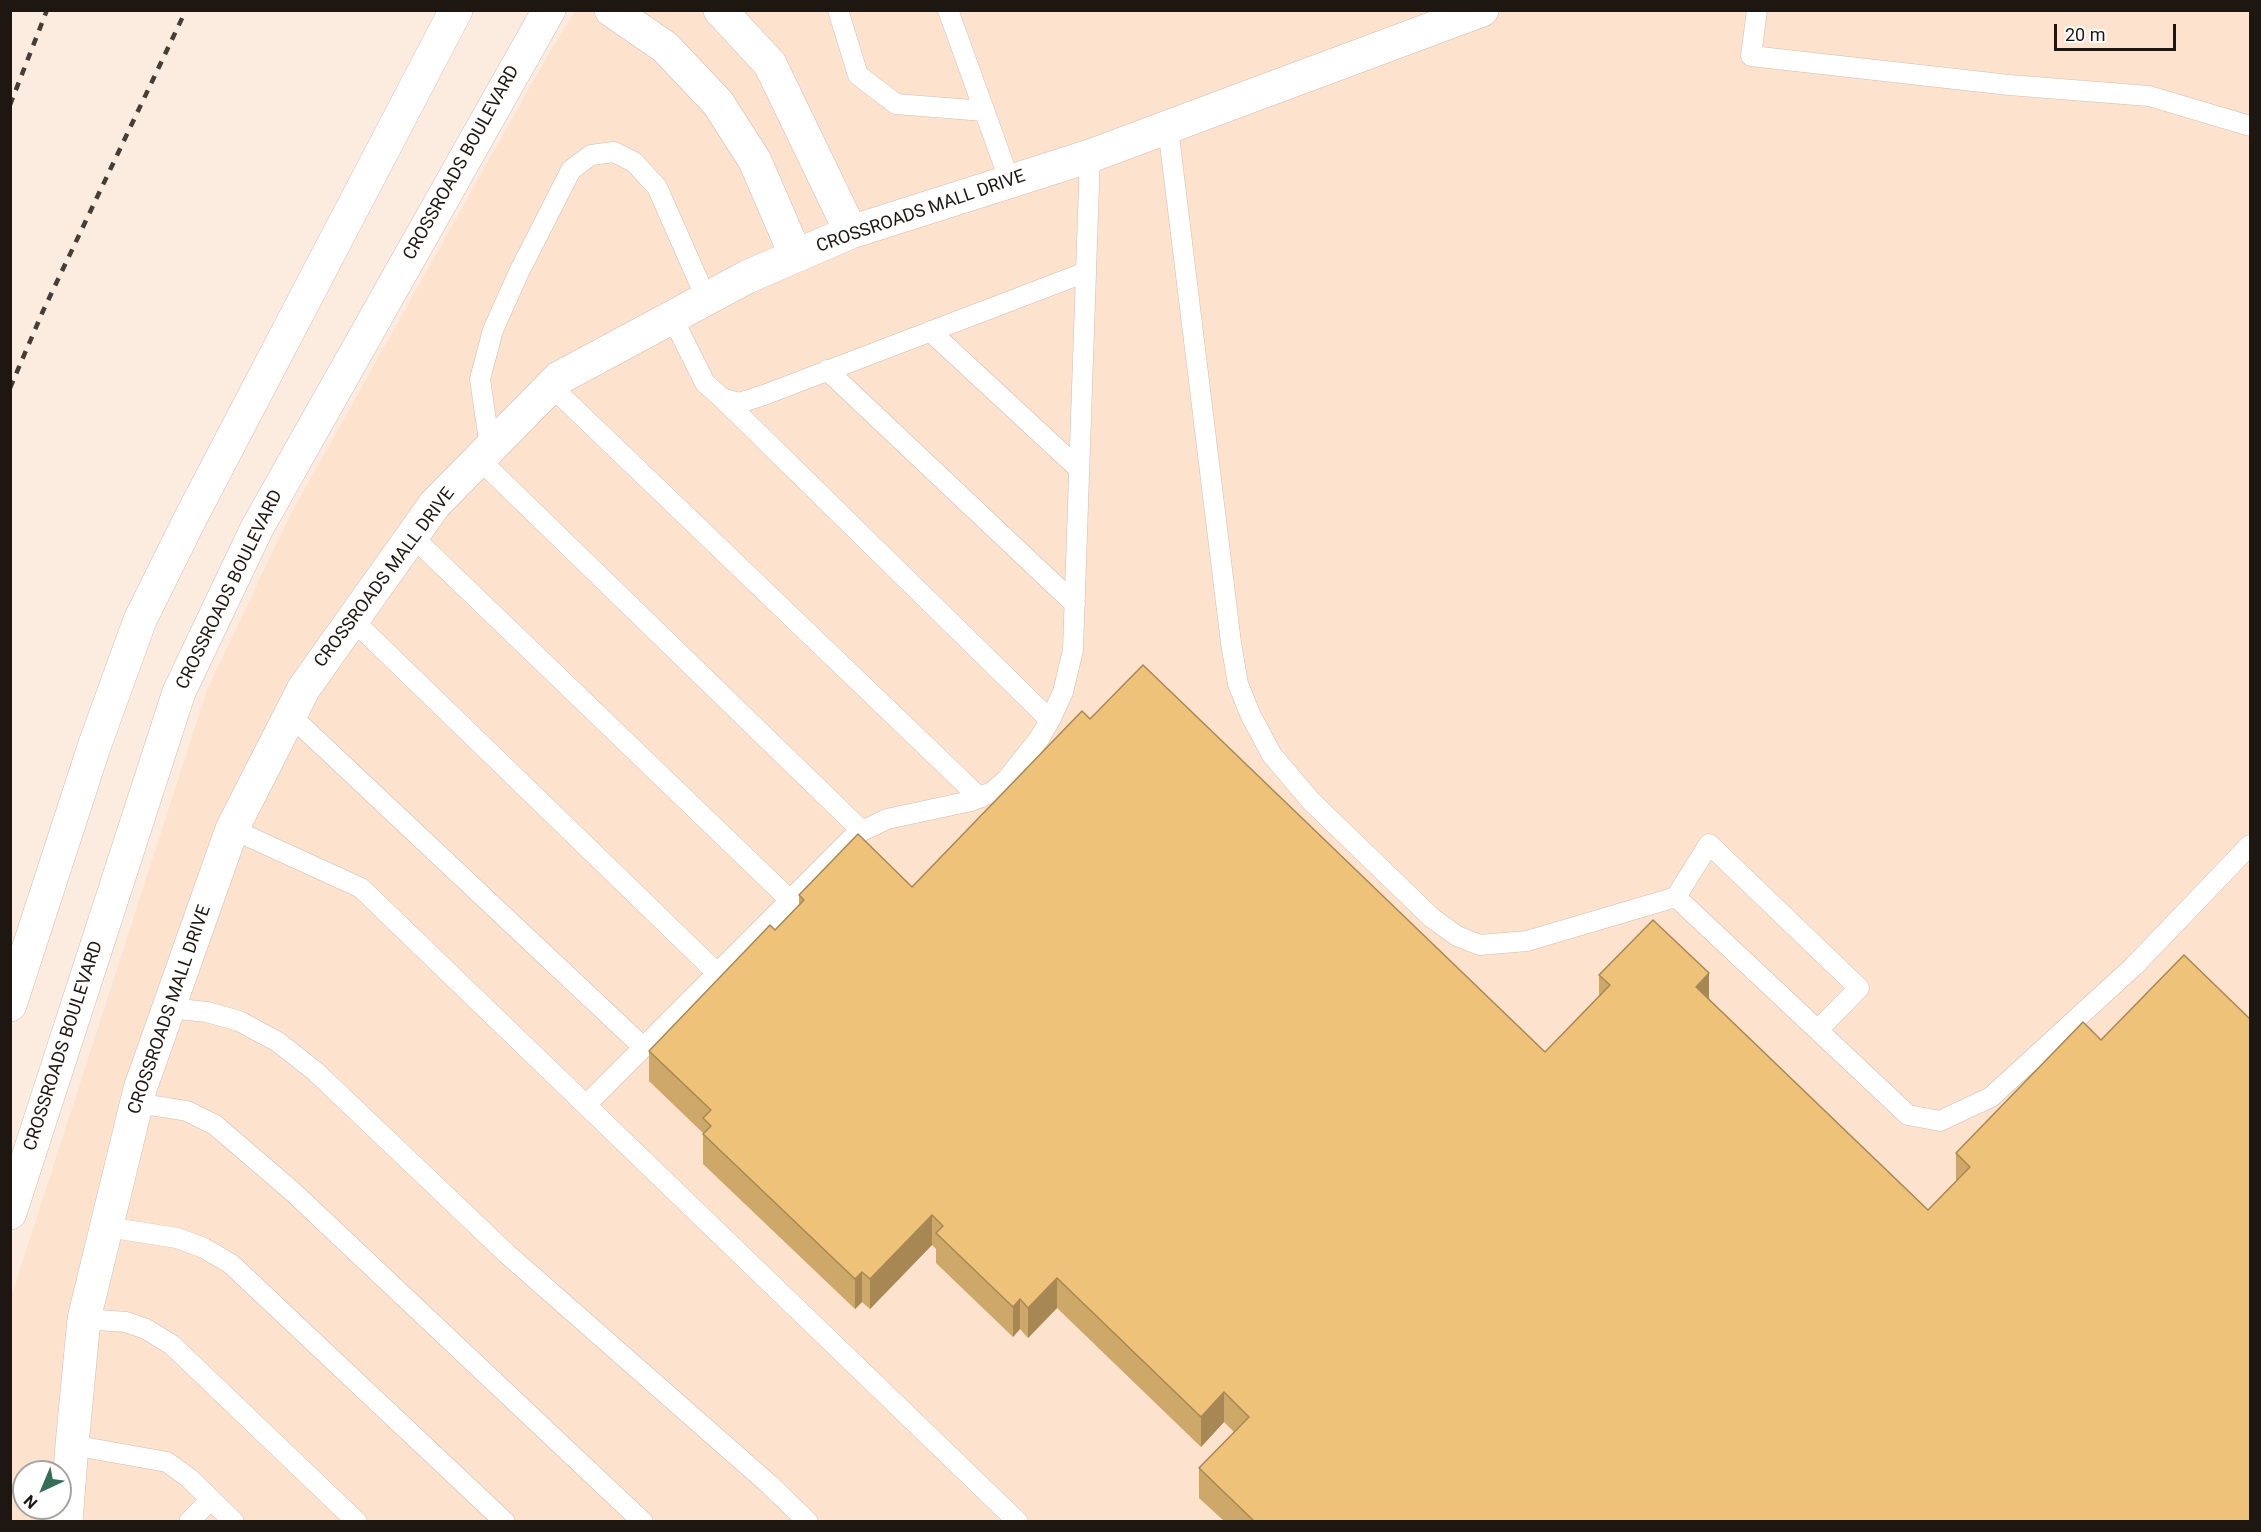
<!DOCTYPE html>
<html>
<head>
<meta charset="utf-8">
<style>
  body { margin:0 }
  #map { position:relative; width:2261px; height:1532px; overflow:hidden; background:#fcece0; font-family:Roboto,sans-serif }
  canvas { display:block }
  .frame { position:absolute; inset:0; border:12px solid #1d1611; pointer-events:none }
  .north { position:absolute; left:12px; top:1460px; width:60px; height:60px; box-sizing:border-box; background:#fff; border:2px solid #a5a2a0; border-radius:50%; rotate:224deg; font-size:16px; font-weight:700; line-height:24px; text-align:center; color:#1d1611 }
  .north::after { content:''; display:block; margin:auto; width:21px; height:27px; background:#356e57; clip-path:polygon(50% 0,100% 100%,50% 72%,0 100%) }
  .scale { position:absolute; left:2054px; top:24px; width:122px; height:27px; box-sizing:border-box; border:3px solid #1d1611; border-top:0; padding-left:8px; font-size:18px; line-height:21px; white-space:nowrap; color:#1d1611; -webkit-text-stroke:4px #fff; paint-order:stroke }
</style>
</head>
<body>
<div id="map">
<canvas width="2261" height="1532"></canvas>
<div class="frame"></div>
<div class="north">N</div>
<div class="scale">20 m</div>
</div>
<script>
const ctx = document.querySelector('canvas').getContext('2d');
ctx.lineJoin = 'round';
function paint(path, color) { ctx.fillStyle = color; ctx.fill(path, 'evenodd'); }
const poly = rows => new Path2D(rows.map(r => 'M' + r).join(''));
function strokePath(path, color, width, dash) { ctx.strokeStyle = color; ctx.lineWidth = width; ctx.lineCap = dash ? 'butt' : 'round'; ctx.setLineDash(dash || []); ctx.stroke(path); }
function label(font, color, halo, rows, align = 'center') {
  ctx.font = font + ' Roboto,sans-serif'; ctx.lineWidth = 5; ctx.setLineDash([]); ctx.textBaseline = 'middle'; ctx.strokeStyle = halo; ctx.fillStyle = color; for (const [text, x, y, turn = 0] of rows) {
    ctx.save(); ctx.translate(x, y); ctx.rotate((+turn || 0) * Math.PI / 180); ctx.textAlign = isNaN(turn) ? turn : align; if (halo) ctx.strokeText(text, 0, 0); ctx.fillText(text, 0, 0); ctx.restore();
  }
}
paint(poly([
  [575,11,2250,11,2250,1521,11,1522,11,1297,207,690,290,515,545,60],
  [24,1472,60,1472,60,1508,24,1508]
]), '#fde2ce');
const service = poly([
  [838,10,858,75,896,104,984,111],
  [948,10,1010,182],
  [1757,10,1751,56,2009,85,2149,96,2250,126],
  [1168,128,1231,643,1238,684,1251,716,1272,755,1311,801,1432,918,1457,936,1480,945,1527,941,1676,897,1908,1115,1940,1121,1991,1097,2134,966,2250,845],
  [672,317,705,383,722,398,739,403,764,395,1086,272],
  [930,331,1079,469],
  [827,370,1075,604],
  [551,386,980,798],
  [722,398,1050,720],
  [490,448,480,379,493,330,519,272,571,170,591,155,614,152,634,162,657,187,706,298],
  [479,459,862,831],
  [412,536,790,900],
  [353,620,717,973],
  [290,715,643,1047],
  [232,829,361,888,1018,1522],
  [1676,897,1709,844,1859,988,1818,1030],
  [169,1008,207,1012,239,1021,278,1042,316,1072,506,1253,770,1485,808,1522],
  [137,1103,187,1111,215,1125,292,1191,643,1522],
  [586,1105,850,840,862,831,887,819,971,801,992,792,1007,779,1039,739,1050,720,1063,692,1073,650,1090,156],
  [107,1227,177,1238,204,1248,231,1264,505,1522],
  [84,1319,126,1322,146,1329,172,1345,357,1522],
  [72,1445,167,1462,189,1478,234,1522],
  [189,1522,211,1499]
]);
const tertiary = poly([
  [611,10,665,47,718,103,755,161,796,256],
  [720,10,770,64,851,232],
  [66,1522,72,1445,84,1319,140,1089,232,829,304,688,435,504,559,378,747,277,851,232,1090,156,1482,10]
]);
const secondary = poly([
  [10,1005,95,744,140,620,190,519,456,10],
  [10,1213,179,692,257,528,549,10]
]);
strokePath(service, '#d1bdaf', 21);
strokePath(tertiary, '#d1bdaf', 34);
strokePath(secondary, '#d1bdaf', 34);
strokePath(service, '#fff', 20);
strokePath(tertiary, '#fff', 33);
strokePath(secondary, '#fff', 33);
strokePath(poly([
  [10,105,47,10],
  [10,388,43,311,186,10]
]), '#453d36', 4.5, [8, 8]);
paint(poly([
  [1090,719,1545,1052,1599,996,1599,975,1709,999,1928,1210,1956,1181,1956,1153,2083,1022,2250,1521,1224,1521,1199,1498,1199,1468,1234,1432,1224,1422,1201,1447,1057,1308,1028,1338,1020,1329,1013,1337,936,1263,936,1249,932,1245,870,1309,862,1302,855,1309,703,1164,703,1133,649,1081,649,1051,775,930,799,905,799,895,912,887]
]), '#cda868');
paint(poly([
  [1709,973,1709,1003,1696,987],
  [932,1215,932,1245,870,1309,870,1279],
  [862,1272,862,1302,855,1309,855,1279],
  [1057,1278,1057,1308,1028,1338,1028,1308],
  [1020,1299,1020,1329,1013,1337,1013,1307],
  [1224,1392,1224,1422,1201,1447,1201,1417]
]), '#a78855');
const building = poly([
  [1143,665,1545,1052,1610,985,1599,975,1653,920,1709,973,1696,987,1928,1210,1970,1167,1956,1153,2083,1022,2101,1040,2184,955,2250,1019,2250,1521,1254,1521,1199,1468,1249,1417,1224,1392,1201,1417,1057,1278,1028,1308,1020,1299,1013,1307,936,1233,943,1226,932,1215,870,1279,862,1272,855,1279,703,1134,711,1126,703,1118,711,1110,649,1051,770,925,775,930,804,900,799,895,858,834,912,887,1082,711,1090,719,1143,665]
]);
paint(building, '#eec379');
strokePath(building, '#a78855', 1.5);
label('18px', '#1d1611', '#fff', [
  ["CROSSROADS BOULEVARD",462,163,-61],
  ["CROSSROADS MALL DRIVE",921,212,-19],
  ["CROSSROADS MALL DRIVE",385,578,-53],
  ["CROSSROADS BOULEVARD",230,590,-64],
  ["CROSSROADS MALL DRIVE",170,1010,-71],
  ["CROSSROADS BOULEVARD",64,1046,-72]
]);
</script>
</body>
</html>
